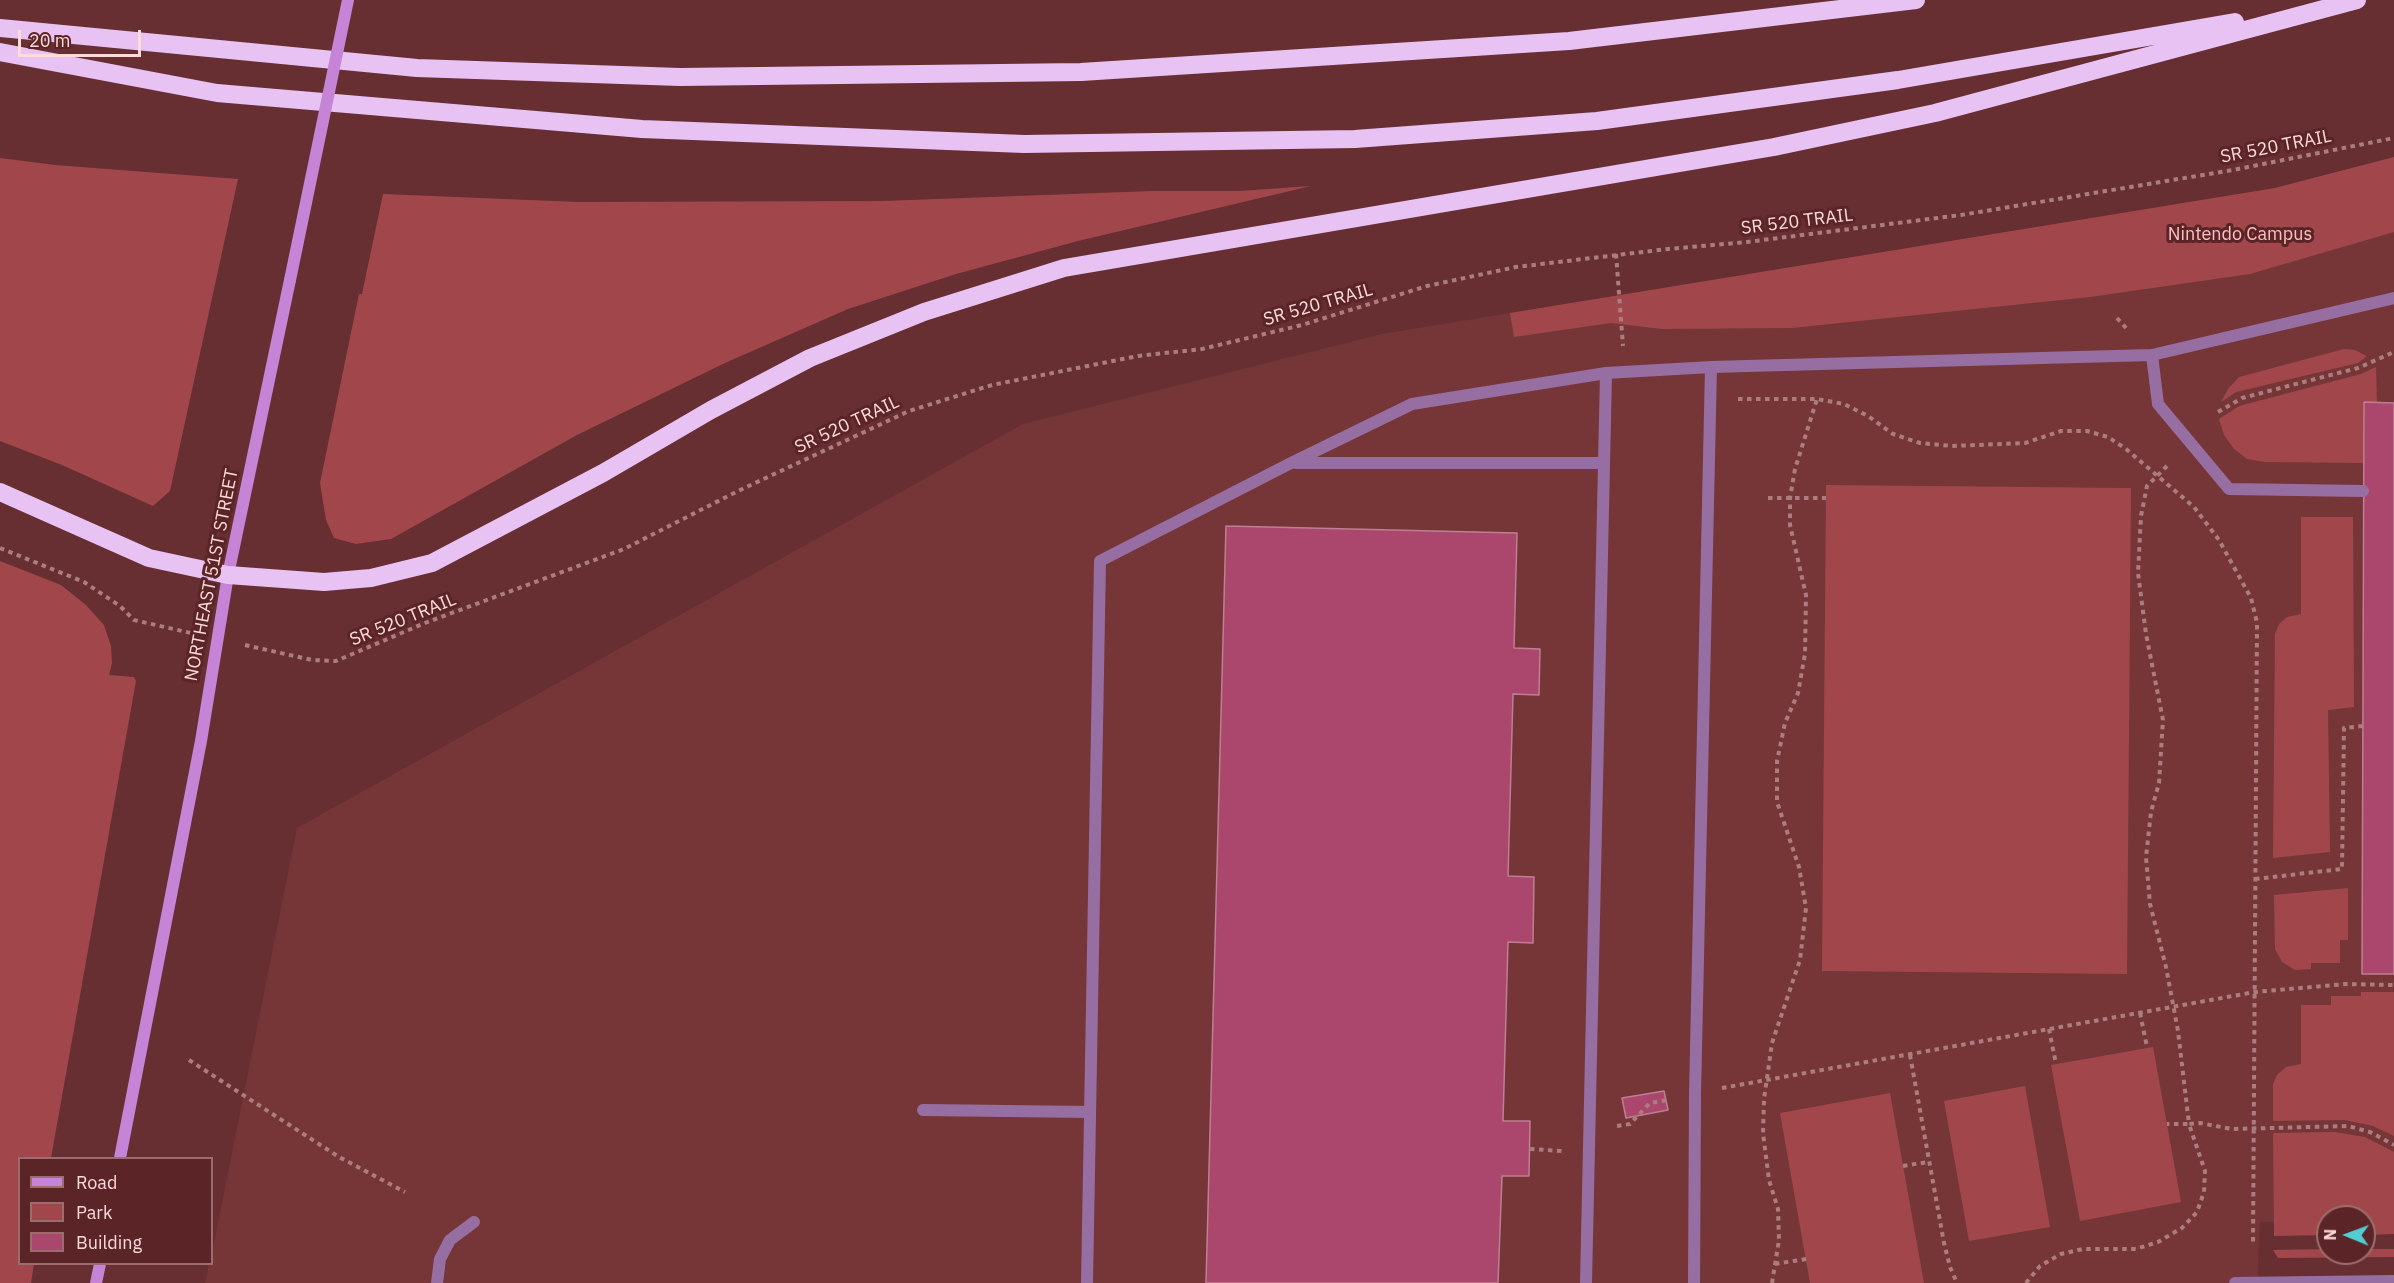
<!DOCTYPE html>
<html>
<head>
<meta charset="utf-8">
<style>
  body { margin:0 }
  #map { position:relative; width:2394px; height:1283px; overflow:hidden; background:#672f31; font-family:"IBM Plex Sans",sans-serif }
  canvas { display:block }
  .legend { position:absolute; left:18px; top:1157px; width:195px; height:108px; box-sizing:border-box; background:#5b2427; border:2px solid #9c6d6e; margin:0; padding:8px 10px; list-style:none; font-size:18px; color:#fedad9 }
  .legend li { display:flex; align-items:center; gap:12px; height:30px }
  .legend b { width:30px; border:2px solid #9c6d6e }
  .north { position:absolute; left:2316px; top:1205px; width:60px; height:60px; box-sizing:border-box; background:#5b2427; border:2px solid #9c6d6e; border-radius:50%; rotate:271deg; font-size:16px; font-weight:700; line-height:24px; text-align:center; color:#fedad9 }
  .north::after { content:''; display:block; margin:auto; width:21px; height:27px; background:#51ccd2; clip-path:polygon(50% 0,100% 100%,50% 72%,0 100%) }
  .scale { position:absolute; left:18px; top:30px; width:123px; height:27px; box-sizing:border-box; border:3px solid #fedad9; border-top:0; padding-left:8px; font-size:18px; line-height:21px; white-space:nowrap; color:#fedad9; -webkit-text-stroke:4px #5b2427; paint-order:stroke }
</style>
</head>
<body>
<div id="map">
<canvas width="2394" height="1283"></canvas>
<ul class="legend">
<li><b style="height:8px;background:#c584d6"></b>Road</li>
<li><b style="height:16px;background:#a1474b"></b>Park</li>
<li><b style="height:16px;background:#ab466c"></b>Building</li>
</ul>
<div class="north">N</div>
<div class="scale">20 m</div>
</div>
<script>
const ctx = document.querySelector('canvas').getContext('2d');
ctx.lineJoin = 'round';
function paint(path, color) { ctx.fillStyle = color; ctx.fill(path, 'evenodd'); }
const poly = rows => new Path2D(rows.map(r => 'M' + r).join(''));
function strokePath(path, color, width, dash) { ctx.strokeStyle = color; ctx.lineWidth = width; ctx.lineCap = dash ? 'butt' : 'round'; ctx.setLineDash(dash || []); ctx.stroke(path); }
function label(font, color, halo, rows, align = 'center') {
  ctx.font = font + ' "IBM Plex Sans",sans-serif'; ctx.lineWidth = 6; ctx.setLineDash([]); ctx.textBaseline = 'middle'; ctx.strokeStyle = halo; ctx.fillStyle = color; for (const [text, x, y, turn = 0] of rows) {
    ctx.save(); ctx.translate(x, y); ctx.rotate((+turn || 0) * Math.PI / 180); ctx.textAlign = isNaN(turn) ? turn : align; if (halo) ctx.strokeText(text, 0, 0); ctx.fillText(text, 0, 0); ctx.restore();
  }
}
paint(poly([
  [2394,157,2394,1220,2364,1217,2328,1217,2328,1221,2260,1222,2257,1283,205,1283,209,1264,212,1264,212,1253,297,828,1023,424,1382,334,2275,188]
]), '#763638');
paint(poly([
  [2394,157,2394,232,2250,274,2090,297,1792,328,1662,329,1611,323,1514,337,1510,313,2275,188],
  [0,158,55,165,238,179,170,491,153,506,62,465,0,441],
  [1311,186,1078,241,956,274,848,309,725,363,577,435,391,539,356,544,334,538,326,520,320,483,359,294,362,294,383,194,579,202,883,201,1152,191,1239,191],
  [2344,349,2355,350,2367,356,2358,363,2236,392,2221,402,2228,389,2239,377],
  [2376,367,2377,403,2364,403,2363,463,2265,462,2247,459,2234,449,2224,435,2219,419,2239,406,2361,374],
  [1826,485,2131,488,2127,974,1822,971],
  [2301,517,2353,517,2354,707,2328,710,2330,852,2273,858,2275,634,2279,624,2287,617,2301,614],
  [0,561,61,585,86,605,104,625,111,646,112,663,109,675,134,677,136,681,51,1158,20,1158,20,1264,34,1264,31,1283,0,1283],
  [2348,888,2348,940,2340,940,2340,963,2311,963,2311,969,2295,970,2282,962,2275,949,2274,895],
  [2361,992,2394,992,2394,1136,2373,1126,2345,1120,2273,1121,2273,1084,2277,1075,2286,1067,2301,1064,2301,1005,2331,1005,2331,996,2361,996],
  [2153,1047,2181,1202,2080,1221,2051,1065],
  [2025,1086,2050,1227,1969,1241,1944,1101],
  [1890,1093,1924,1283,1810,1283,1780,1113],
  [2335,1132,2365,1137,2394,1152,2394,1234,2364,1235,2364,1217,2328,1217,2328,1235,2274,1236,2273,1133],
  [2328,1249,2328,1253,2364,1253,2364,1249,2394,1249,2394,1257,2278,1258,2273,1250]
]), '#a1474b');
const building = poly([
  [2364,402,2394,403,2394,974,2362,974,2364,402],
  [1226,526,1517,533,1514,648,1540,649,1539,695,1513,694,1508,876,1534,877,1533,943,1508,942,1503,1121,1530,1121,1529,1176,1502,1176,1498,1283,1206,1283,1226,526],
  [1664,1091,1668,1110,1626,1118,1622,1098,1664,1091]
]);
paint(building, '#ab466c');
strokePath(building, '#be7f93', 1.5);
strokePath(poly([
  [1616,254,1623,346],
  [2117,318,2127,329],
  [1738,399,1817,399,1844,404,1868,416,1893,434,1920,443,1952,446,2025,443,2061,431,2087,431,2108,437,2126,449,2194,507,2219,540,2251,598,2257,623,2253,1245],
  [2218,412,2242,398,2358,368,2394,352],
  [2167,466,2147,486,2141,516,2138,573,2146,634,2163,720,2159,783,2151,812,2146,857,2150,904,2166,967,2178,1031,2189,1124,2200,1123,2232,1129,2348,1126,2370,1132,2394,1145],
  [1768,498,1826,498],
  [0,548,84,582,120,606,134,620,191,633],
  [245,645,312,660,336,661,425,623,624,549,738,491,909,411,992,385,1138,356,1202,349,1302,325,1427,286,1516,267,1668,249,1747,242,1961,215,2233,170,2394,138],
  [2255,879,2342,869,2344,728,2362,726],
  [2140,1013,2147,1047],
  [2049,1029,2056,1064],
  [1910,1055,1944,1243,1950,1267,1957,1283],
  [189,1060,339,1157,405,1192],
  [1722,1088,2255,992,2346,984,2394,985],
  [1617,1126,1630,1124,1650,1103,1667,1100],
  [1530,1149,1562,1151],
  [1903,1166,1928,1162],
  [1775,1264,1806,1259],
  [1772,1283,1779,1240,1778,1209,1769,1180,1763,1133,1764,1099,1772,1043,1800,960,1806,908,1799,867,1777,802,1777,761,1785,723,1798,693,1805,654,1806,595,1790,525,1790,498,1795,469,1817,399],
  [2026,1283,2040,1266,2061,1254,2083,1249,2136,1249,2158,1242,2182,1228,2197,1212,2204,1192,2205,1171,2189,1124,2167,1124]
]), '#ac7d7e', 4, [4.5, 4.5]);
strokePath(poly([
  [2152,355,2158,404,2229,489,2363,491],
  [1296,463,1603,463],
  [923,1110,1090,1112],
  [437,1283,440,1259,450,1240,474,1222],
  [1087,1283,1100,561,1291,463,1412,404,1606,373,1711,367,2152,355,2394,298],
  [1586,1283,1606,373],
  [1694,1283,1695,1094,1711,367]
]), '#976ea1', 12);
strokePath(poly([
  [2235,1283,2394,1281]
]), '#976ea1', 12);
strokePath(poly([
  [120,1158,201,741,228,575,290,280],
  [96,1283,100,1264]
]), '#c584d6', 12);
strokePath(poly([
  [0,28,417,68,680,77,1081,72,1569,41,1916,0],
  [0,52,217,93,642,129,1024,144,1355,139,1597,121,1898,80,2235,22],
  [0,492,149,558,228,575,324,582,371,578,432,563,603,473,711,410,810,358,924,312,1064,268,1774,147,1935,113,2357,0]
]), '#e9c2f4', 18);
strokePath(poly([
  [290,280,348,0]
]), '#c584d6', 12);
label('18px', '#fedad9', '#5b2427', [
  ["SR 520 TRAIL",2276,147,-11],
  ["SR 520 TRAIL",1797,222,-7],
  ["SR 520 TRAIL",1318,305,-16],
  ["SR 520 TRAIL",847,425,-25],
  ["NORTHEAST 51ST STREET",212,575,-79],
  ["SR 520 TRAIL",403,620,-22]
]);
label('18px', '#fbc1c0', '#5b2427', [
  ["Nintendo Campus",2240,235]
]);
</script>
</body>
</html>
